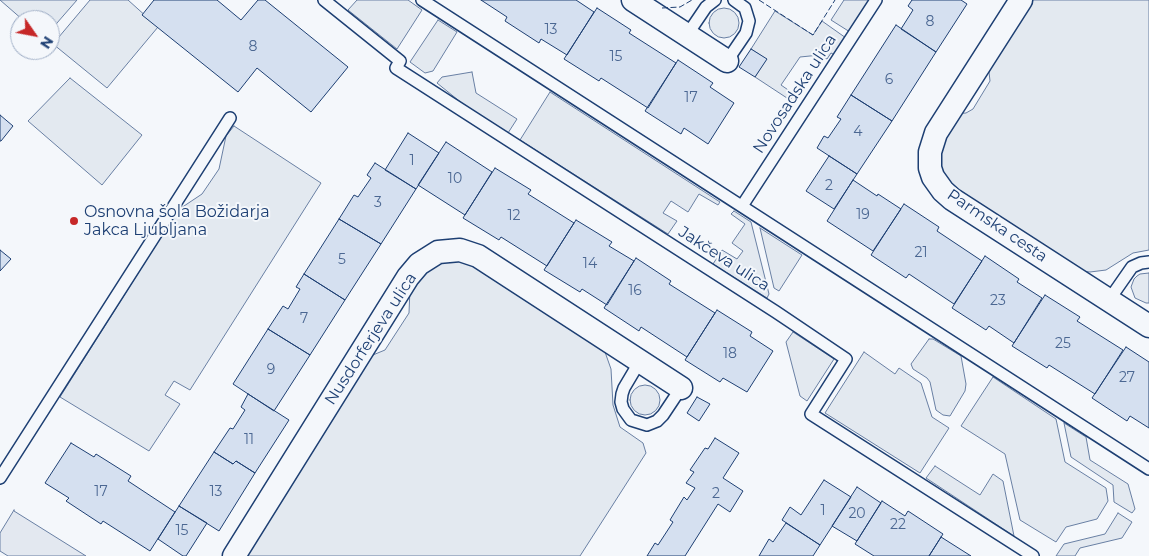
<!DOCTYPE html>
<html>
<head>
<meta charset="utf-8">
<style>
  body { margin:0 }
  #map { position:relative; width:1149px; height:556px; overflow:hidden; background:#f4f7fb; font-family:Montserrat,sans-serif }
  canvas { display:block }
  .north { position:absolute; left:10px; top:10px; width:50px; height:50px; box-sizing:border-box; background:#f4f7fb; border:1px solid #9eadc5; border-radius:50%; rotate:123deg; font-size:14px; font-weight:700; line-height:20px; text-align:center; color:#1d3f73 }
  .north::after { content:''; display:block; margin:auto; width:18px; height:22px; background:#c62828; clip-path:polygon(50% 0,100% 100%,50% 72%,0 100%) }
</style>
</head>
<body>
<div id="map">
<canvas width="1149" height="556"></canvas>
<div class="north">N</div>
</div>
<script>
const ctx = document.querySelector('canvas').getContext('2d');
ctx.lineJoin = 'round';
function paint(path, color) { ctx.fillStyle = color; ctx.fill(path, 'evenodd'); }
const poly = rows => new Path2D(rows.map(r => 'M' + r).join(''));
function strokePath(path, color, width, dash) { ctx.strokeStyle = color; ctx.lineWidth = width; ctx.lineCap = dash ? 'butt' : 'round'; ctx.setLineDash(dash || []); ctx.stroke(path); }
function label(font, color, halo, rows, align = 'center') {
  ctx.font = font + ' Montserrat,sans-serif'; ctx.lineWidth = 4; ctx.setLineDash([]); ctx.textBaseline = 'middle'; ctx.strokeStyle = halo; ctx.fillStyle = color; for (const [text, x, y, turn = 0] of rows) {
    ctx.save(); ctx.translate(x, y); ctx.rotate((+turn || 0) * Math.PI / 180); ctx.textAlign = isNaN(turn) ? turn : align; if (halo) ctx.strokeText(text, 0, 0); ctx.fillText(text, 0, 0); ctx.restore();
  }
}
const green = poly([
  [0,0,77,0,50,31,50,20,23,20,0,0],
  [90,0,128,0,158,27,107,88,53,44,90,0],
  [357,0,408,0,422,10,397,49,348,10,357,0],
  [844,0,871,0,850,32,831,20,844,0],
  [1027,0,1149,0,1149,250,1133,253,1106,270,1090,272,1082,271,947,186,939,162,951,114,966,113,973,109,990,81,988,63,1027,0],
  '709 23a15 15 0 1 1 30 0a15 15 0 1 1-30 0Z',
  [775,11,813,35,822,21,846,38,835,55,831,53,827,59,820,55,800,57,781,85,794,94,790,100,755,77,766,59,751,49,775,11],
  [438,20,457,32,433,71,425,73,410,62,438,20],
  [472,72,476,93,517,119,508,133,463,104,437,83,442,77,472,72],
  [70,78,142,135,102,185,28,121,70,78],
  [550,92,720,202,718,205,699,194,688,212,671,201,663,213,677,221,668,234,520,140,550,92],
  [234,126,321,183,190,390,174,381,165,395,180,404,149,451,60,397,178,210,202,194,219,169,226,136,234,126],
  [734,211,751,222,769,294,767,298,713,264,722,250,737,259,743,251,732,243,745,224,731,214,734,211],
  [760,228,802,255,779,291,774,288,760,228],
  [466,259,605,352,611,369,613,405,620,427,643,443,646,453,580,556,241,556,368,357,385,350,409,313,410,288,415,280,442,261,466,259],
  [1149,273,1149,303,1146,303,1135,298,1131,287,1134,279,1137,276,1140,274,1149,273],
  [793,332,834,359,807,401,800,396,786,342,793,332],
  [929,339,933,339,961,356,966,384,965,391,950,416,943,415,936,410,930,382,927,378,913,369,911,364,929,339],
  [864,352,895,374,899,368,921,383,932,417,949,428,920,473,825,413,864,352],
  [993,377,1056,419,1065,462,1106,488,1108,501,1097,519,1066,527,1056,542,1020,520,1005,454,961,426,993,377],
  '630 400a15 15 0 1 1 30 0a15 15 0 1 1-30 0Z',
  [1064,423,1086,437,1090,460,1128,484,1135,509,1132,513,1114,502,1113,485,1071,457,1064,423],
  [935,466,980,495,993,474,1003,481,1014,536,926,478,935,466],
  [1118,513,1132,522,1122,538,1080,548,1075,556,1056,556,1064,544,1105,534,1118,513]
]);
paint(green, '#e3e9f0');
strokePath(green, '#687fa3', 1);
const parking = poly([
  [14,510,14,511,86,556,8,556,0,551,0,533,14,510]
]);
paint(parking, '#e3e8f0');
strokePath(parking, '#687fa3', 1);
const building = poly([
  [154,0,217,0,241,20,258,0,265,0,348,67,311,112,257,68,238,92,142,15,154,0],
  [481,0,576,0,594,12,567,55,541,39,539,43,505,21,507,17,481,0],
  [912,0,961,0,967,4,936,52,901,29,913,10,908,6,912,0],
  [597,8,631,30,629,33,676,63,648,108,601,78,599,81,564,59,597,8],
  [896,25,936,52,892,121,851,95,896,25],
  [751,49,767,59,755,77,739,67,751,49],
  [678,60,713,83,710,87,734,103,708,144,684,128,681,134,645,111,678,60],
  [851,95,892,121,857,174,817,148,824,136,828,138,841,119,837,117,851,95],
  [0,115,13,126,1,141,0,141,0,115],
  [408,133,439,153,416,189,385,170,408,133],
  [446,142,492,172,465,215,418,185,446,142],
  [829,156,857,174,834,209,806,191,829,156],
  [375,163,416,189,381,244,339,219,354,195,358,197,371,178,367,175,375,163],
  [495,168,531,190,528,194,574,223,547,266,501,237,499,240,463,218,495,168],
  [853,180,877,196,878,194,901,209,873,251,827,221,853,180],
  [904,204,939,227,937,231,982,261,954,304,909,274,906,278,871,255,904,204],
  [339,219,381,244,345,300,304,274,339,219],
  [576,220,612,242,609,246,634,261,607,305,582,289,580,292,544,270,576,220],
  [0,250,11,259,0,271,0,250],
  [985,256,1019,279,1017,282,1042,298,1014,343,989,326,986,330,952,308,985,256],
  [636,258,671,281,669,284,715,313,687,357,641,327,639,331,604,308,636,258],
  [304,274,345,300,310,355,268,329,283,306,288,309,300,289,296,287,304,274],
  [1045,295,1080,317,1077,321,1123,350,1095,394,1049,365,1047,368,1012,346,1045,295],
  [717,310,752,332,750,336,773,351,747,392,723,378,720,382,685,360,717,310],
  [268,329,310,355,274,411,233,384,268,329],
  [1126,347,1149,362,1149,428,1130,416,1127,421,1092,398,1126,347],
  [248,394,289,420,255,473,236,461,233,464,214,452,230,428,233,429,245,410,241,407,248,394],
  [697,397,710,404,699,421,687,413,697,397],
  [715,438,739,453,723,478,743,491,730,512,718,504,685,556,647,556,655,543,658,545,673,522,670,520,684,497,687,500,695,488,686,483,694,472,690,470,705,448,708,449,715,438],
  [71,443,94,457,96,454,131,476,128,481,175,512,150,551,103,521,101,524,66,501,69,498,45,483,71,443],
  [214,452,233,464,236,461,255,473,219,531,179,506,214,452],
  [824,480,851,497,820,545,782,520,790,507,801,515,824,480],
  [857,487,881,503,857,541,832,526,857,487],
  [882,501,905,516,908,511,943,534,929,556,874,556,855,544,882,501],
  [179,506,207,523,186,556,183,556,158,539,179,506],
  [786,523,820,545,813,556,759,556,769,539,773,542,786,523],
  [941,537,971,556,929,556,941,537]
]);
paint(building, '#d5e0f0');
strokePath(building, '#1d3f73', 1);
const lane = poly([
  [324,0,400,61,396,68,776,312,846,359,811,414,1033,556],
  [422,0,1149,469],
  [687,35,706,7,715,0],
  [727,61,746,33,749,21,745,8,734,0],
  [742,206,876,0],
  [1109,300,1132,267,1141,263,1149,262],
  [640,361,624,388,622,394,621,402,623,409,631,420,647,425,657,421,663,415,681,388],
  [0,478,230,118]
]);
const street = poly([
  [633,0,727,61],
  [1021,0,936,133,930,152,930,168,933,177,943,191,952,199,1149,326],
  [234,556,408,277,419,264,438,252,460,250,478,256,681,388]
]);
strokePath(lane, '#1d3f73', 14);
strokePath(street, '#1d3f73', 25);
strokePath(lane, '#f4f7fb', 11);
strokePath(street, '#f4f7fb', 22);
strokePath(poly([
  [759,0,813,35,835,0],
  [662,8,680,7,692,0]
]), '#1d3f73', 1, [6, 2.5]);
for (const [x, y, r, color] of [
  [74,221,5,"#c62828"]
]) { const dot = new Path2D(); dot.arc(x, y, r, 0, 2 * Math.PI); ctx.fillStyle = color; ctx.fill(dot); strokePath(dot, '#f4f7fb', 2); }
label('14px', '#4b6792', null, [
  ["8",930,22],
  ["13",551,30],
  ["8",253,47],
  ["15",616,57],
  ["6",889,80],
  ["17",691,98],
  ["4",858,132],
  ["1",412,161],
  ["10",455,179],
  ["2",829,186],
  ["3",378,203],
  ["19",863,215],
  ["12",514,216],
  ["21",921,253],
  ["5",342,260],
  ["14",590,264],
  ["16",635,291],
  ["23",998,301],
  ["7",304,319],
  ["25",1063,344],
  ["18",730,354],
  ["9",271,370],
  ["27",1127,378],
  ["11",249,440],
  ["17",101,492],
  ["13",216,492],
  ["2",716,494],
  ["1",823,511],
  ["20",857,514],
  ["22",898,525],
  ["15",182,531]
]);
label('16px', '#1d3f73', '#f4f7fb', [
  ["Novosadska ulica",795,94,-57],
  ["Parmska cesta",997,226,34],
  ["Jakčeva ulica",724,259,33],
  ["Nusdorferjeva ulica",371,339,-57]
]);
label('16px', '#1d3f73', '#f4f7fb', [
  ["Osnovna šola Božidarja",84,212],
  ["Jakca Ljubljana",84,230]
], 'left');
</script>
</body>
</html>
